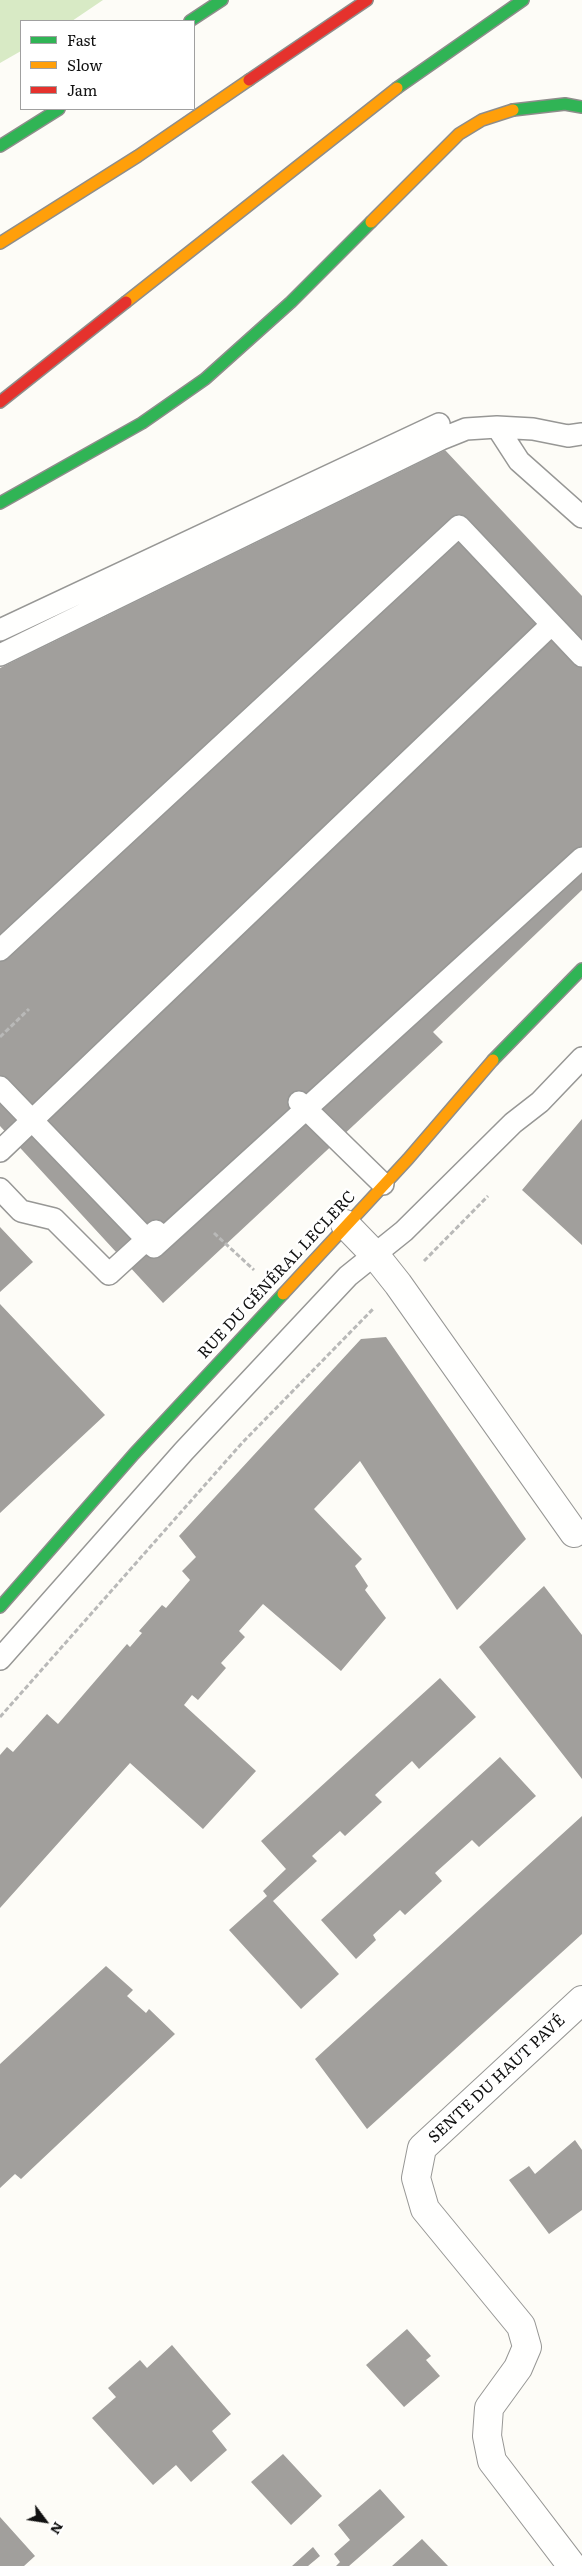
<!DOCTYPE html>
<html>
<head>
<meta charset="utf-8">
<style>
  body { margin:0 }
  #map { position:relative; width:582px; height:2566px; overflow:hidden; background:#fdfcf7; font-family:Literata,serif }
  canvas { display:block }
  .legend { position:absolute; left:20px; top:20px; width:175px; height:90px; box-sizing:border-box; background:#fff; border:1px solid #a0a0a0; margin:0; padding:6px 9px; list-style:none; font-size:15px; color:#111 }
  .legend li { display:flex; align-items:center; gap:10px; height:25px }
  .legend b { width:25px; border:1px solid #a0a0a0 }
  .north { position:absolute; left:20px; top:2496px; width:50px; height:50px; -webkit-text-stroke:4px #fff; paint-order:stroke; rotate:121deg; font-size:14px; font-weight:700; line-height:20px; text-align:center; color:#111 }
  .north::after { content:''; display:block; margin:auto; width:18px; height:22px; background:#111; clip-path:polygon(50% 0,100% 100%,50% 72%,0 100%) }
</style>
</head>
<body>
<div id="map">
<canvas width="582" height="2566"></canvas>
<ul class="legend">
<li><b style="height:6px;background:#30b455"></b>Fast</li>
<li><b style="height:6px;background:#ff9f0a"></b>Slow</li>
<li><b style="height:6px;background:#e5322d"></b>Jam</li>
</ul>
<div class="north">N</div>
</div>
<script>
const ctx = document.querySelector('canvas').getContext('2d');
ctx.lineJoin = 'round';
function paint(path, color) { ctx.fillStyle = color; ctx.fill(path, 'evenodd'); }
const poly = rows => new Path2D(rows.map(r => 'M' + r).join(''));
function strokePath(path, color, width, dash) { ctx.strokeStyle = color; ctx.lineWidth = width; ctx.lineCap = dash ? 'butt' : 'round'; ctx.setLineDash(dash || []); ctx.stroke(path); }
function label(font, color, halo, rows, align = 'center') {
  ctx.font = font + ' Literata,serif'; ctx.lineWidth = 5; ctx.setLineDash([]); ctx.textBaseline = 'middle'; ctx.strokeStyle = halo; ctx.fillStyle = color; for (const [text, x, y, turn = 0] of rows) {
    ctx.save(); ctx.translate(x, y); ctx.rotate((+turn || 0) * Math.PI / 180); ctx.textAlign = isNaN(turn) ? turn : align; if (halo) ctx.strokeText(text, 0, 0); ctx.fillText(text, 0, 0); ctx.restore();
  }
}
paint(poly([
  [0,0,103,0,72,21,21,21,21,51,0,63]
]), '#d8eac5');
paint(poly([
  [445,450,582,596,582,890,433,1032,443,1042,163,1303,0,1126,0,668],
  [582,1119,582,1245,522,1190],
  [0,1227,33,1262,0,1292],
  [0,1304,105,1415,0,1513],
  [386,1337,526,1539,457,1610,360,1461,314,1509,362,1559,355,1566,368,1586,365,1590,386,1618,341,1671,263,1604,239,1631,245,1637,221,1663,226,1668,198,1700,192,1695,184,1705,256,1771,203,1829,130,1763,0,1908,0,1755,7,1747,13,1752,47,1714,58,1724,127,1644,130,1647,142,1633,139,1631,162,1605,166,1608,190,1580,182,1571,196,1557,179,1536,361,1339],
  [544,1586,582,1635,582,1779,479,1647],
  [440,1678,476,1717,419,1769,412,1761,375,1795,382,1802,345,1836,340,1831,312,1856,317,1861,273,1901,339,1974,301,2009,229,1930,267,1896,263,1891,286,1869,261,1841],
  [500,1757,536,1796,479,1847,472,1840,435,1873,442,1881,405,1915,400,1910,373,1935,376,1940,356,1959,321,1920],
  [582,1816,582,1934,367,2129,315,2059],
  [106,1966,133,1990,127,1996,146,2013,149,2009,175,2034,21,2179,15,2174,0,2188,0,2064],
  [575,2140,582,2150,582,2210,549,2234,509,2180,529,2166,535,2174],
  [407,2329,431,2356,426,2360,440,2376,404,2407,366,2365],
  [172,2345,231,2414,212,2431,227,2450,191,2482,176,2465,153,2485,92,2418,116,2397,108,2388,140,2360,147,2368],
  [283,2454,322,2496,291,2525,251,2482],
  [380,2489,405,2517,349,2566,336,2566,340,2562,334,2554,350,2540,338,2525],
  [0,2517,35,2556,24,2566,0,2566],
  [422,2539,448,2566,392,2566],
  [313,2547,320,2556,308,2566,292,2566]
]), '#a19f9c');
const lane = poly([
  [497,427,519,461,582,517],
  [0,630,439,424],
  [0,655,441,439,466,429,497,427,533,429,568,436,582,434],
  [0,950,459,526,582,656],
  [0,1087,154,1247,582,858],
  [299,1102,383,1184],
  [0,1151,551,625],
  [0,1189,21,1211,54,1219,109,1274,156,1231],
  [0,1659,184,1451,348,1276,404,1231,513,1123,540,1102,582,1058]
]);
const street = poly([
  [345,1224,375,1255,398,1284,574,1533],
  [572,2566,492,2461,487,2436,489,2408,518,2368,527,2347,521,2326,425,2209,416,2178,422,2148,582,2000]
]);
const fast = poly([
  [190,21,222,0],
  [397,88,523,0],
  [513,110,565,104,582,107],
  [0,146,59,109],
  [0,503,142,423,205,379,291,302,371,222],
  [493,1060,582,969],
  [0,1607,134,1454,283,1294]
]);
const slow = poly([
  [371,222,459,134,482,120,513,110],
  [0,243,138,156,249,80],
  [126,302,397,88],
  [283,1294,408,1159,493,1060]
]);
const jam = poly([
  [249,80,367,0],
  [0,402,126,302]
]);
strokePath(lane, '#979795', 24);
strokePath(street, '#979795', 30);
strokePath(fast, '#8e8d8b', 14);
strokePath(slow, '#8e8d8b', 14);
strokePath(jam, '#8e8d8b', 14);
strokePath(poly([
  [0,1037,29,1009],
  [214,1233,254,1270],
  [424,1261,488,1196],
  [0,1717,242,1443,374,1308]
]), '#b9b9b8', 3, [5, 2.5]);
strokePath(lane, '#fffffe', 21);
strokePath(street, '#fffffe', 28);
strokePath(fast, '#30b455', 11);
strokePath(slow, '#ff9f0a', 11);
strokePath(jam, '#e5322d', 11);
label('16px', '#111', '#fff', [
  ["RUE DU GÉNÉRAL LECLERC",277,1275,-47],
  ["SENTE DU HAUT PAVÉ",497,2079,-43]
]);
</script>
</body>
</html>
